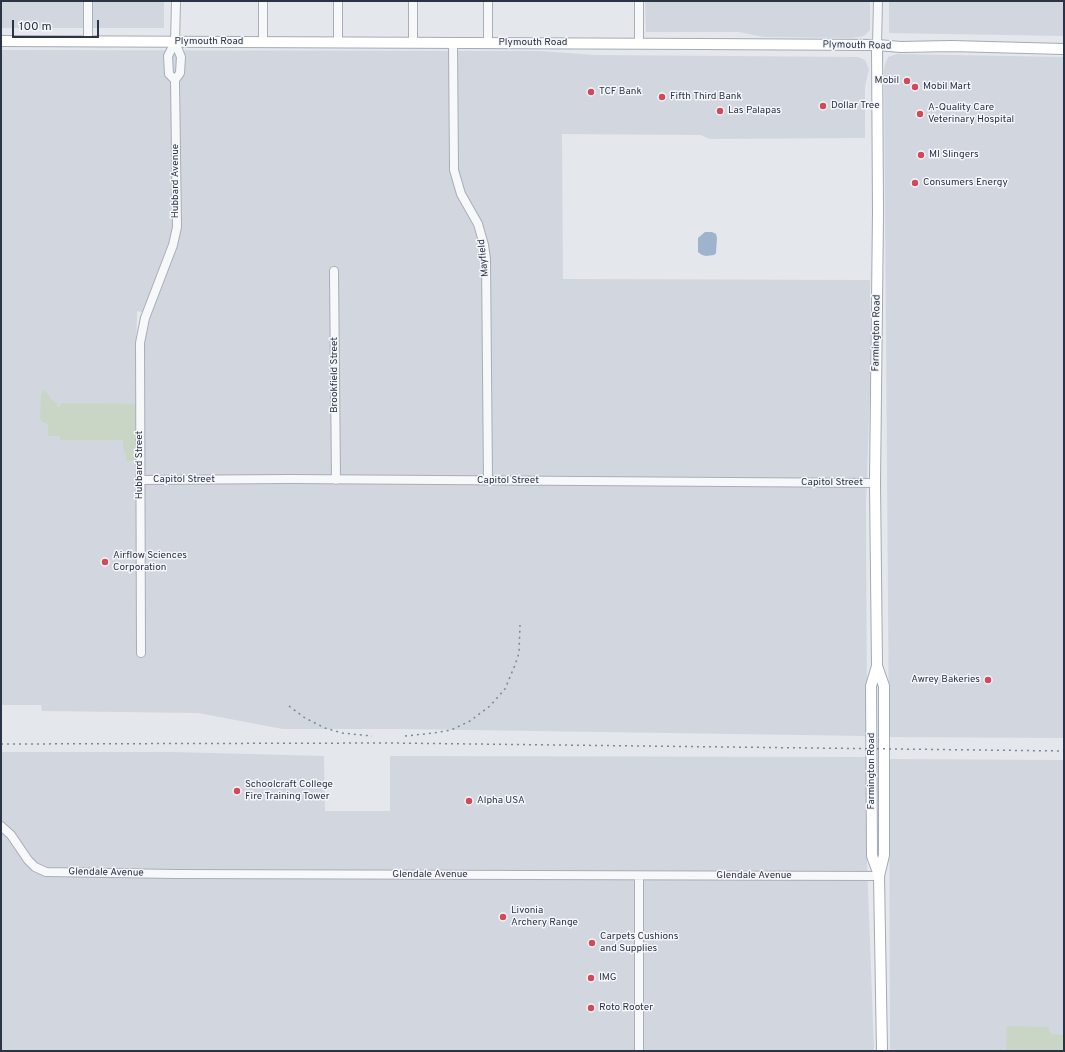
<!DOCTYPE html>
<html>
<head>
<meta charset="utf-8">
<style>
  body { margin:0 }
  #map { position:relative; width:1065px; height:1052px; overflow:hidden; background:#e4e7ec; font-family:Overpass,sans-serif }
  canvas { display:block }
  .frame { position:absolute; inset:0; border:2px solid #2b3445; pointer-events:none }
  .scale { position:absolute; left:12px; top:20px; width:87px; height:18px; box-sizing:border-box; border:2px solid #2b3445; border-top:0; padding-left:5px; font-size:12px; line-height:14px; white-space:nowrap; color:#2b3445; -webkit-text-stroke:3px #f4f6f9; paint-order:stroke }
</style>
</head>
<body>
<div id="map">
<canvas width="1065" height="1052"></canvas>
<div class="frame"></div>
<div class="scale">100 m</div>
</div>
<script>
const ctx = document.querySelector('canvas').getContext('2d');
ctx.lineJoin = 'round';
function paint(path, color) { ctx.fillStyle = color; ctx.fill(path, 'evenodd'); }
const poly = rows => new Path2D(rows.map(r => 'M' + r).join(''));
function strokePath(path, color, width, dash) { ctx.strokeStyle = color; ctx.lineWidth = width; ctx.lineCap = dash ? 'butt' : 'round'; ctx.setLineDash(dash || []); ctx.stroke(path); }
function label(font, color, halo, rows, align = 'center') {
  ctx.font = font + ' Overpass,sans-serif'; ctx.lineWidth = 3; ctx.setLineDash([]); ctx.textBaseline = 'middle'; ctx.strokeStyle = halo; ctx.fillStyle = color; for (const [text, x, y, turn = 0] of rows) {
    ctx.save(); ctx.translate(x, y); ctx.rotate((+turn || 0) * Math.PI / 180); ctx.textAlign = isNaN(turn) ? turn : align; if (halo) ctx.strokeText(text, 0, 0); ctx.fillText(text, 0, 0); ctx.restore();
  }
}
paint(poly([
  [1,1,164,1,164,28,1,28],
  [645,1,870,1,870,30,864,36,852,38,763,37,739,32,646,32],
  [889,1,1064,1,1064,36,889,33],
  [1,50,539,51,596,55,858,57,865,60,869,69,865,86,865,138,711,139,707,138,701,135,562,134,563,279,870,280,870,392,866,502,867,736,401,729,283,729,198,713,42,711,41,705,1,705],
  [137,311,151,314,144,346,144,403,135,403],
  [897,54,1064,57,1064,738,889,737,884,70,885,64,888,57],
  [1,752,172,752,324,756,325,811,390,811,390,756,868,757,867,862,874,1051,1,1051],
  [889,759,1064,760,1064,1051,890,1051]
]), '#d2d6de');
paint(poly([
  [44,390,45,390,51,399,57,403,57,407,60,407,62,403,135,404,135,459,132,461,126,461,126,453,124,453,123,440,60,440,60,436,48,436,48,424,42,422,40,419,41,395],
  [1007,1026,1048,1027,1051,1034,1064,1035,1064,1051,1016,1051,1006,1050]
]), '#c9d6c5');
paint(poly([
  [705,232,712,232,716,234,717,238,716,253,714,255,706,256,702,255,698,252,698,238]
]), '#9fb4cc');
const minor = poly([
  [488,1,488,43],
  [88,41,88,1],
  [175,42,168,56,169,74,175,80],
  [263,42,263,1],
  [338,42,338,1],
  [413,42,413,1],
  [453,43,454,170,461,194,478,224,484,245,486,259,488,481],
  [639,43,639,1],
  [877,45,878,1],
  [334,271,336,480],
  [140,480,291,479,875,483],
  [141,653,140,343,145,318,173,245,177,227,175,80,180,73,181,57,175,42,176,1],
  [1,826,11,835,28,860,35,867,46,872,176,874,879,876],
  [639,876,639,1051]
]);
const major = poly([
  [1,41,701,44,877,45,901,47,951,46,1064,49],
  [877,45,878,212,875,483,877,666,884,686,884,855,879,876,882,1051],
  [877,666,871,686,872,856,879,875]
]);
strokePath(minor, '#a9aeb7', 10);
strokePath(major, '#a3abb8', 12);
strokePath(minor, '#f7f8fa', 8);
strokePath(major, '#fff', 10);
strokePath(poly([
  [289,706,305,718,325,728,342,733,372,736],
  [405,736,434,733,451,730,470,721,490,706,505,689,515,665,519,653,520,625],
  [1,744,391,743,1064,751]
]), '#7d8696', 1.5, [2, 4]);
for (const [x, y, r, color] of [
  [907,81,4,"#d1495b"],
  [915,87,4,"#d1495b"],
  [591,92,4,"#d1495b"],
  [662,97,4,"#d1495b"],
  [823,106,4,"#d1495b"],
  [720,111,4,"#d1495b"],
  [920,114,4,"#d1495b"],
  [921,155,4,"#d1495b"],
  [915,183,4,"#d1495b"],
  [105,562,4,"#d1495b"],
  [988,680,4,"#d1495b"],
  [237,791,4,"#d1495b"],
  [469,801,4,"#d1495b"],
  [503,917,4,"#d1495b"],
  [592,943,4,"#d1495b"],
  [591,978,4,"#d1495b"],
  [591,1008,4,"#d1495b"]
]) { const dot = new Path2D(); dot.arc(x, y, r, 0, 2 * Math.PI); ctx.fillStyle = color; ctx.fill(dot); strokePath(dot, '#f4f6f9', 1.5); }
label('10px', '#2b3445', '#f4f6f9', [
  ["Plymouth Road",209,42],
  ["Plymouth Road",533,43],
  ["Plymouth Road",857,46,1],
  ["Hubbard Avenue",176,181,-90],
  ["Mayfield",484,258,-96],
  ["Farmington Road",877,333,-89],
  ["Brookfield Street",335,375,-90],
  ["Hubbard Street",140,465,-90],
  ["Capitol Street",184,480],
  ["Capitol Street",508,481],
  ["Capitol Street",832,483],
  ["Farmington Road",872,771,-90],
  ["Glendale Avenue",106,873,1],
  ["Glendale Avenue",430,875],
  ["Glendale Avenue",754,876]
]);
label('10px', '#2b3445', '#f4f6f9', [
  ["Mobil",899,81,"right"],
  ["Mobil Mart",923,87],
  ["TCF Bank",599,92],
  ["Fifth Third Bank",670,97],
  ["Dollar Tree",831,106],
  ["A-Quality Care",928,108],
  ["Veterinary Hospital",928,120],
  ["Las Palapas",728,111],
  ["MI Slingers",929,155],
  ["Consumers Energy",923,183],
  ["Airflow Sciences",113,556],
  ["Corporation",113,568],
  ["Awrey Bakeries",980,680,"right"],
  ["Schoolcraft College",245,785],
  ["Fire Training Tower",245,797],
  ["Alpha USA",477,801],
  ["Livonia",511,911],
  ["Archery Range",511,923],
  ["Carpets Cushions",600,937],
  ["and Supplies",600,949],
  ["IMG",599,978],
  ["Roto Rooter",599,1008]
], 'left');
</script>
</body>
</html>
